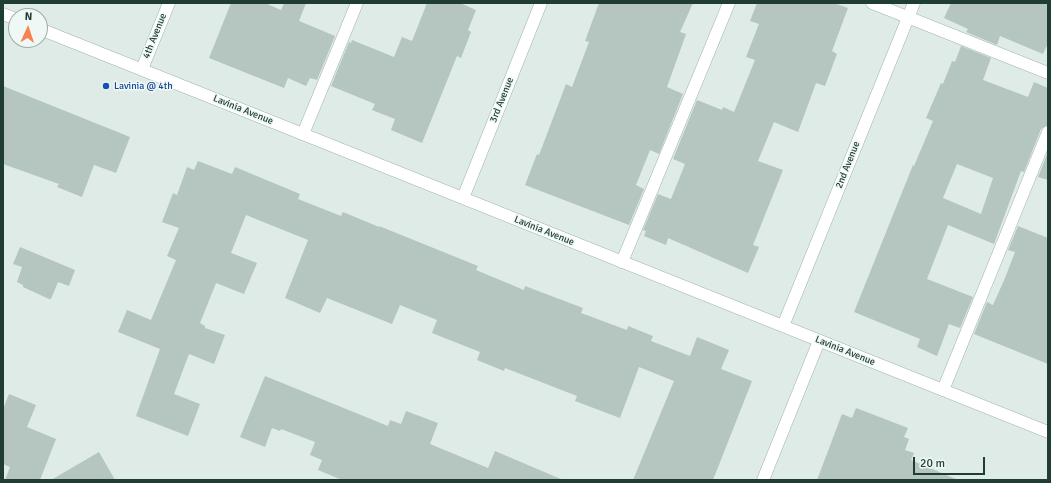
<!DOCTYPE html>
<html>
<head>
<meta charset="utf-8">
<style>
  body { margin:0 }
  #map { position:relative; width:1051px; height:483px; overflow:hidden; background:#dfebe6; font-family:Signika,sans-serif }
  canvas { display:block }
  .frame { position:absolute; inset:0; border:4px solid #1f3c35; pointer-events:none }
  .north { position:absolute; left:8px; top:8px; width:40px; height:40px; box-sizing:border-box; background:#eff8f4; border:1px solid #9cada8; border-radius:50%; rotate:3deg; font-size:11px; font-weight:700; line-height:16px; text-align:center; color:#1f3c35 }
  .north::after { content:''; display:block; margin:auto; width:14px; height:18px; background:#f88150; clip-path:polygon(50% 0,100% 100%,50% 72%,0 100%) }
  .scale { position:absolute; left:913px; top:457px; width:72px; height:18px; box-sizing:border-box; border:2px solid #1f3c35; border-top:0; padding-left:5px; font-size:12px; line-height:14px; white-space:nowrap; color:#1f3c35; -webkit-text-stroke:3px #eff8f4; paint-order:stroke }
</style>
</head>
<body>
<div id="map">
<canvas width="1051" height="483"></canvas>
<div class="frame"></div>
<div class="north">N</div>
<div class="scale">20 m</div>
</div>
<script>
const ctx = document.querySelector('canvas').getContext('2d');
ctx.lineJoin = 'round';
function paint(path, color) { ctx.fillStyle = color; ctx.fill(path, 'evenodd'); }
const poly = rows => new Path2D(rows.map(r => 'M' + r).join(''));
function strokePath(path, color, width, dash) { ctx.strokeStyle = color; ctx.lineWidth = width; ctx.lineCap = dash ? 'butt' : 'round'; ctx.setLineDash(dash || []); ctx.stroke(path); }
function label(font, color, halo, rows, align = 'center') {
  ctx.font = font + ' Signika,sans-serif'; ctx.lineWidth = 3; ctx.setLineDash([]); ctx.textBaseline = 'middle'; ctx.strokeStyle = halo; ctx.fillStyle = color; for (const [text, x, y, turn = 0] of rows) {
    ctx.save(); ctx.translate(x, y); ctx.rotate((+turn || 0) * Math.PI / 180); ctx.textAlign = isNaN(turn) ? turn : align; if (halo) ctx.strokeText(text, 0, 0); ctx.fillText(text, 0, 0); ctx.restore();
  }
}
paint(poly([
  [231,3,265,3,281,10,284,3,306,3,299,21,335,36,317,80,310,78,306,86,288,78,284,88,209,58],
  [427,3,460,3,476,10,468,30,471,32,461,58,457,56,422,143,391,130,395,119,372,110,375,104,331,86,349,42,351,43,352,40,394,57,402,37,412,41],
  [599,3,693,3,680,32,686,34,667,87,683,94,659,154,650,150,636,185,644,189,629,225,525,185,537,154,539,155,566,84,572,87,589,42,585,41],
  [757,3,834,3,848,8,832,51,837,54,825,86,816,83,798,132,774,122,758,161,783,170,753,245,759,247,748,273,668,238,666,245,644,236,646,231,643,230,658,194,671,199,685,164,673,159,697,100,722,110,723,107,734,112,755,60,746,57,759,24,750,21],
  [951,3,1048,3,1048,43,1043,54,1000,36,997,45,966,32,968,29,944,18],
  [961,46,991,58,983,80,1028,97,1034,82,1048,88,1048,125,1041,129,1024,172,1021,171,994,244,948,225,927,279,973,297,960,328,949,324,937,356,917,347,920,339,854,312,913,165,914,166,933,121,926,118,941,83,943,84,952,61,955,62],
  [957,164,993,178,981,214,943,198],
  [3,86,130,137,116,173,94,165,82,197,57,187,59,184,3,164],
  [1048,152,1048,180,1038,177],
  [198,161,232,174,235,167,300,194,298,199,341,216,343,212,379,227,379,226,478,266,476,270,524,290,525,286,583,308,581,313,627,330,628,326,653,336,651,341,690,356,697,337,729,350,721,369,752,381,713,480,633,480,674,381,639,367,620,418,575,401,577,396,505,368,504,371,477,360,480,352,432,333,437,320,400,305,392,324,327,298,320,313,285,298,308,240,246,215,231,253,257,263,244,294,216,283,200,323,205,326,205,328,225,335,214,364,189,354,174,394,200,404,188,436,136,416,160,349,118,332,127,310,151,320,176,260,167,256,179,228,162,222,173,193,177,195,187,167,194,170],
  [1018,226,1048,238,1048,364,974,334,987,302,993,305,1005,278,1015,252,1008,250],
  [20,247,75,270,69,286,58,282,51,299,49,299,23,287,23,285,17,282,22,267,13,264],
  [265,376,388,426,390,420,401,424,406,411,438,423,430,444,488,468,495,451,563,480,342,480,318,470,322,460,310,455,315,442,281,429,280,431,272,428,265,447,240,437],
  [9,394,36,405,27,427,56,439,40,480,5,480,10,467,3,464,3,409],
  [856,408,908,428,904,437,909,439,905,450,914,453,911,460,958,480,817,480,842,414,852,418],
  [99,452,115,480,51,480]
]), '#b4c6bf');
const lane = poly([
  [872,3,1048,73],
  [303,134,357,3],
  [622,262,729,3],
  [943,390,1048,132]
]);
const street = poly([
  [3,14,16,19],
  [40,29,1048,432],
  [142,69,169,3],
  [463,198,541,3],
  [783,326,914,3],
  [763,480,819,341]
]);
strokePath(lane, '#a2b3ad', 13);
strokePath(street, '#a2b3ad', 13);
strokePath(lane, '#fff', 12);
strokePath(street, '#fff', 12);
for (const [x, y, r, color] of [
  [106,86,4,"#1a4fb4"]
]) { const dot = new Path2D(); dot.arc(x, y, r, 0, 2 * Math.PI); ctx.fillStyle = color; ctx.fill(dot); strokePath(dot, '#eff8f4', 1.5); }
label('10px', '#1f3c35', '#eff8f4', [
  ["4th Avenue",155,36,-68],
  ["3rd Avenue",502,100,-68],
  ["Lavinia Avenue",243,110,22],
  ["2nd Avenue",848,165,-68],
  ["Lavinia Avenue",544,231,22],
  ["Lavinia Avenue",845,351,22]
]);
label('10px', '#164399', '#eff8f4', [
  ["Lavinia @ 4th",114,86]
], 'left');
</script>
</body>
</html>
